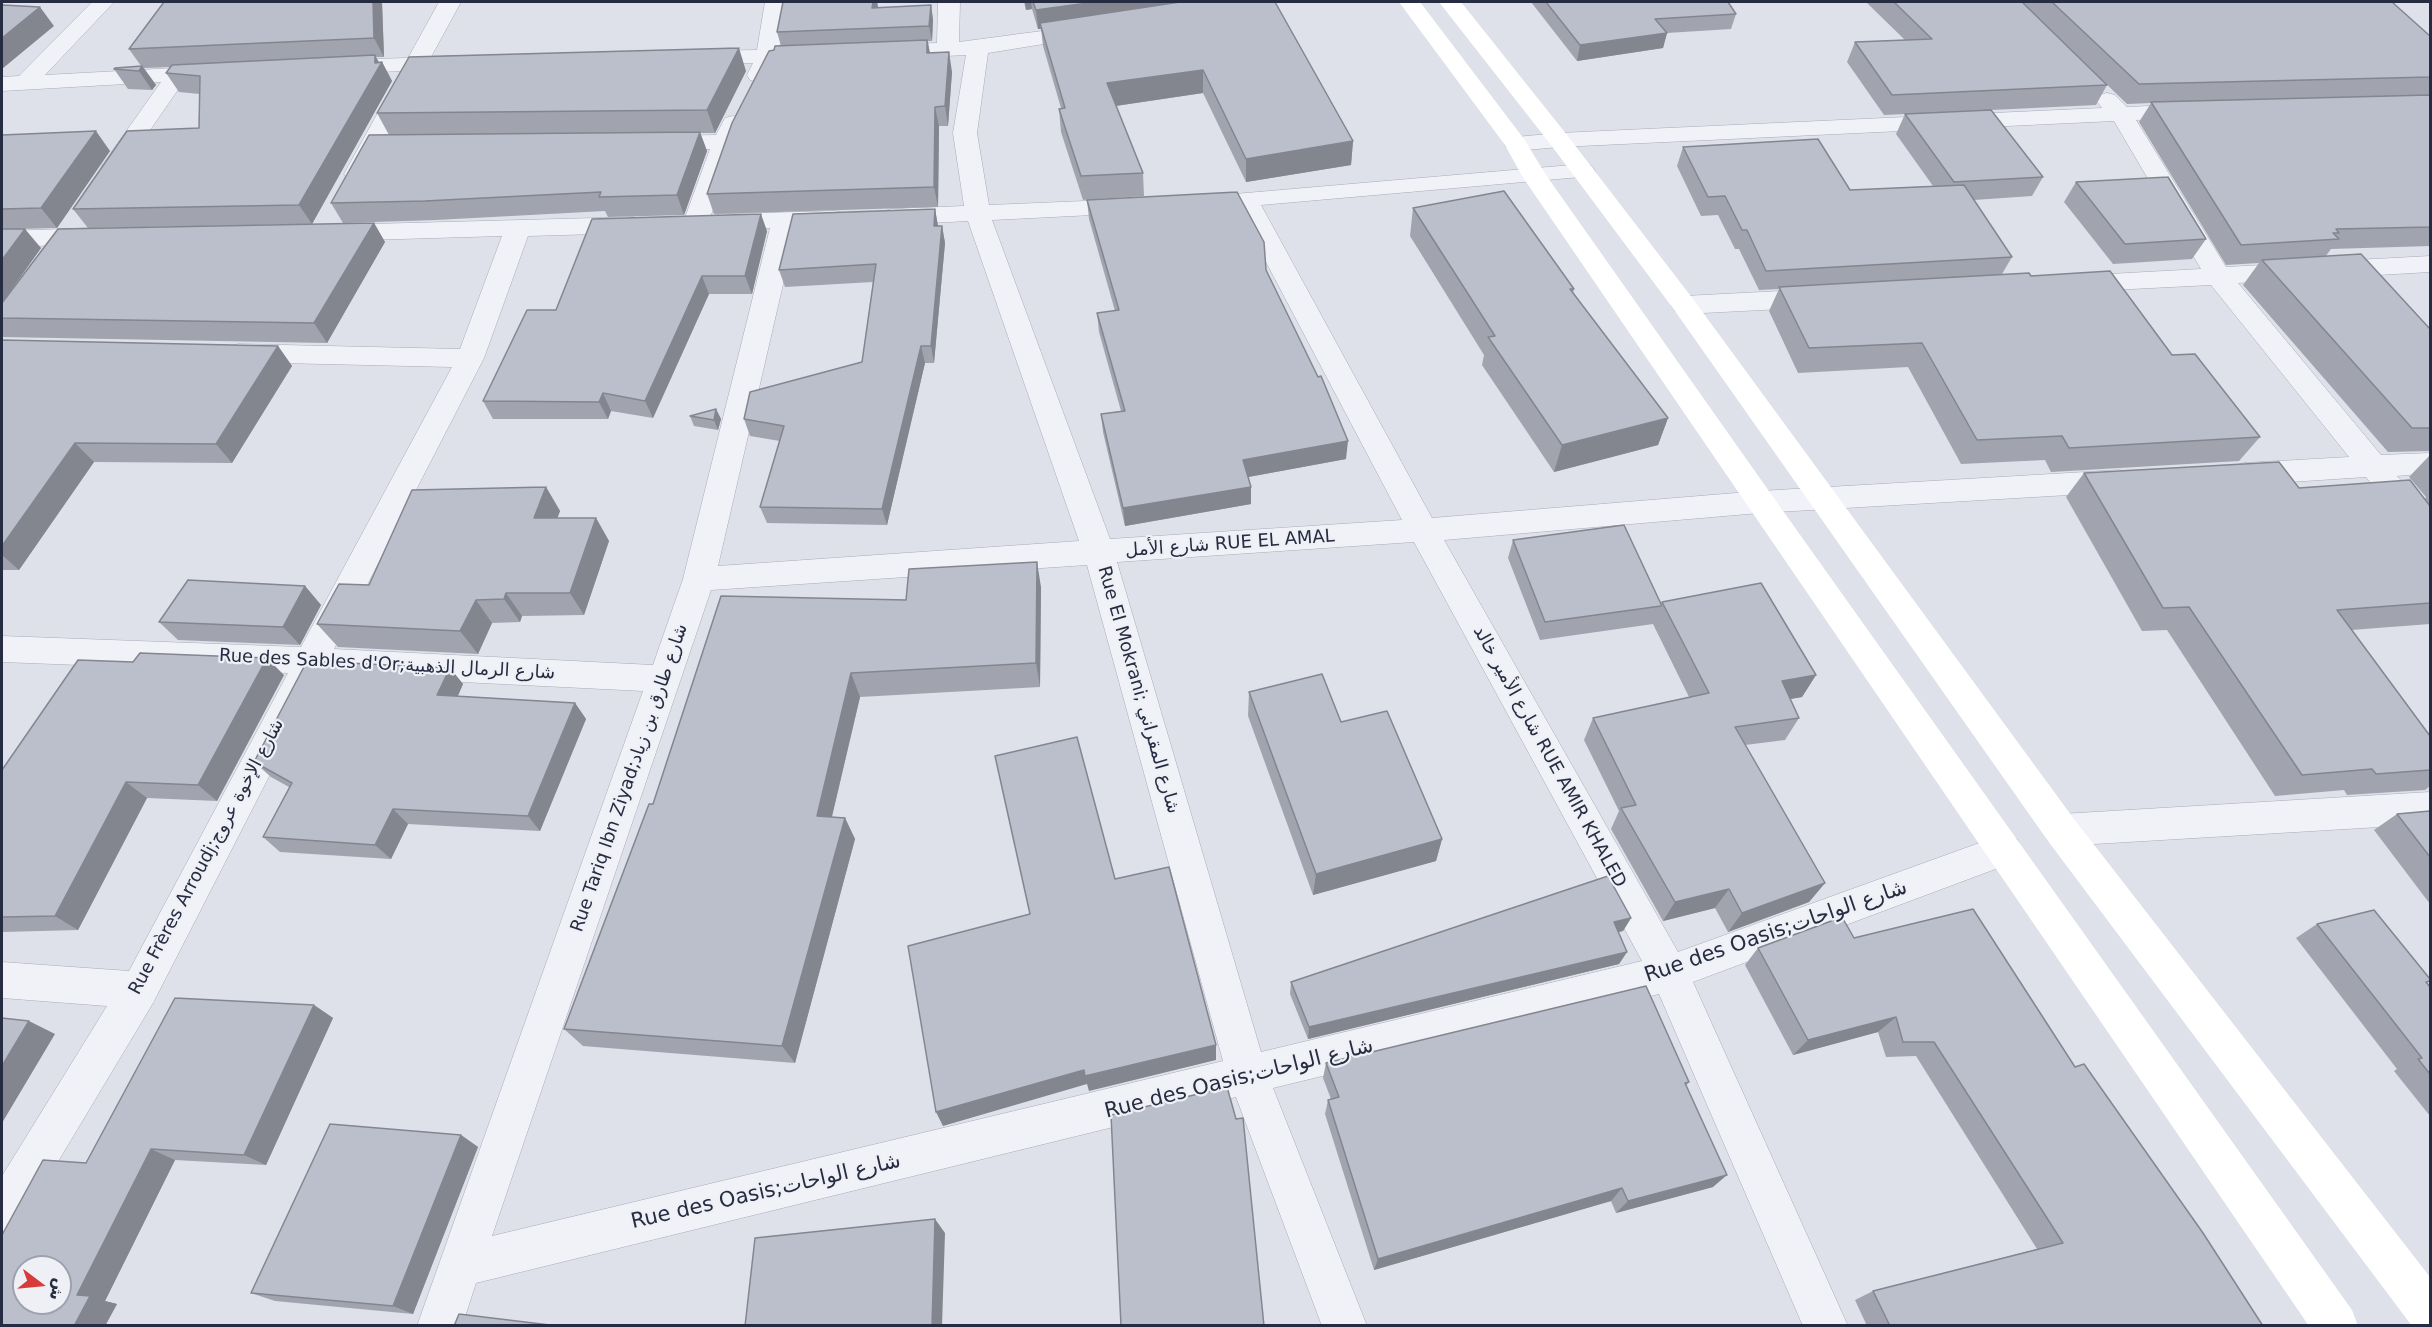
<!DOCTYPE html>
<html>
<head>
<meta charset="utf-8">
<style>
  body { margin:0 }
  #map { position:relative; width:2432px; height:1327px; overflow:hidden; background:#dee1e9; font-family:"DejaVu Sans",Cairo,sans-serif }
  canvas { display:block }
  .frame { position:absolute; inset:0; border:3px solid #262c41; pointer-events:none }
  .north { position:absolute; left:12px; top:1255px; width:60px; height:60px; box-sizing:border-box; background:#eef0f6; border:2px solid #9ea2ae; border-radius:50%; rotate:106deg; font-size:16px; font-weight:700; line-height:24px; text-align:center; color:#262c41 }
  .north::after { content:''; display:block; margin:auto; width:21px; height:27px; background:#d73c3a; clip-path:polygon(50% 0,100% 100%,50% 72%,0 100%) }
</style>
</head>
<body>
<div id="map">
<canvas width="2432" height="1327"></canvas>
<div class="frame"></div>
<div class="north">ش</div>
</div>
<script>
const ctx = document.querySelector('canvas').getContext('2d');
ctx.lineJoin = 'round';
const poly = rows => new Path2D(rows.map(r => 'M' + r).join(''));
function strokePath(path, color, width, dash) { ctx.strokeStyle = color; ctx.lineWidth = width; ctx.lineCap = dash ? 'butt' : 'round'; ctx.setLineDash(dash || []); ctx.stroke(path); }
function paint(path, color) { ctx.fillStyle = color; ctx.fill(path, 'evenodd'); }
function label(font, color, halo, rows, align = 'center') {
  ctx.font = font + ' "DejaVu Sans",Cairo,sans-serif'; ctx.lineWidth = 4.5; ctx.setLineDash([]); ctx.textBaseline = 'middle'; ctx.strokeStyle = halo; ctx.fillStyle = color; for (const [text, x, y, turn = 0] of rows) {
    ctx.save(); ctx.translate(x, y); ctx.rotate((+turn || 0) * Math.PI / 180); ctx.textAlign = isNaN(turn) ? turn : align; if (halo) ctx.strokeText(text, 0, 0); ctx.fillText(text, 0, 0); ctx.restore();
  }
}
const minor = poly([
  [92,2,114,2,45,75,212,66,220,68,223,73,220,78,212,80,184,81,121,172,113,174,105,172,101,167,161,82,2,91,2,77,19,76,92,2],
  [439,2,461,2,431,57,449,56,457,58,460,63,457,68,449,70,424,71,365,179,356,181,347,179,344,174,401,71,339,74,331,72,328,67,331,62,339,60,408,58,439,2],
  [765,2,787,2,779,49,817,50,820,55,817,60,775,63,766,80,758,82,750,80,747,75,753,63,699,65,691,63,688,58,691,53,699,51,757,50,765,2],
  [938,2,960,2,959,42,1087,25,1095,26,1098,31,1095,36,1087,37,988,53,977,133,989,205,1133,199,1142,201,1145,206,1142,211,1133,213,992,220,1110,539,1402,520,1237,207,1197,210,1188,208,1185,203,1188,198,1583,164,1592,166,1595,171,1592,176,1261,205,1432,518,1760,491,2120,470,2130,473,2135,481,2130,489,2120,492,1760,513,1444,540,1678,952,2004,834,2017,839,2022,850,2017,861,1693,982,1848,1326,1803,1326,1659,994,1273,1088,1367,1326,1322,1326,1236,1097,476,1283,462,1326,417,1326,643,691,321,675,153,1003,17,1230,2,1236,2,1176,107,1006,2,998,2,962,129,971,288,673,2,662,2,636,301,647,452,367,238,362,228,359,224,353,228,347,238,344,460,349,502,236,333,241,324,239,320,233,324,227,333,225,633,217,642,220,646,225,642,230,633,233,528,236,484,358,334,649,653,665,683,579,770,228,720,230,711,227,708,223,705,228,696,231,687,228,683,223,710,149,659,150,651,148,647,143,651,138,659,136,716,135,725,118,733,116,741,118,745,123,736,142,710,218,720,214,836,211,845,214,848,219,845,224,836,227,796,228,718,566,1079,541,968,221,891,225,882,222,879,217,882,212,891,209,964,206,953,133,966,55,885,59,877,57,874,52,877,47,885,45,937,43,938,2],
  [1414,542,1642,961,1261,1052,1117,562,1414,542],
  [1087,565,1223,1061,492,1236,711,590,1087,565],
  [2107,93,2115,95,2127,107,2191,104,2199,106,2202,111,2199,116,2191,118,2136,120,2226,267,2430,256,2430,272,2238,283,2381,455,2430,453,2430,473,2397,476,2430,515,2430,547,2419,544,2366,477,2244,485,2234,482,2229,474,2234,466,2244,463,2349,457,2211,285,2072,292,2063,290,2059,284,2063,278,2072,276,2201,269,2114,121,1559,147,1516,151,1508,149,1504,144,1508,139,1516,137,1559,133,2102,108,2096,100,2099,95,2107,93],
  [96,228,105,230,109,236,105,242,96,244,2,247,2,231,96,228],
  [1820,289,1829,292,1833,298,1829,304,1820,307,1684,314,1675,311,1671,305,1675,299,1684,296,1820,289],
  [2430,792,2430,824,2061,846,2048,841,2043,830,2048,819,2061,814,2430,792]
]);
strokePath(minor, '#a7abb7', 1);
paint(minor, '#f1f2f7');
paint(poly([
  [1399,2,1420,2,1524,139,1546,175,1771,494,2352,1310,2358,1326,2309,1326,1522,176,1505,145,1399,2],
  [1439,2,1461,2,1567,135,1693,299,2074,819,2430,1277,2430,1326,2412,1326,2048,841,1675,311,1551,145,1439,2]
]), '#fff');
paint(poly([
  [382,2,384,57,376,57,379,62,382,62,392,81,312,224,88,228,73,209,199,128,200,94,179,92,166,73,171,67,144,68,156,85,152,90,128,89,114,69,141,66,129,49],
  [783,2,877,2,878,8,931,5,933,20,932,41,928,41,930,53,952,72,948,126,939,126,938,207,714,214,707,194,774,50,781,46,777,32],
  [1024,2,1275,2,1353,141,1351,165,1246,182,1203,93,1116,106,1143,173,1144,196,1083,200,1061,132,1059,109,1061,108,1043,46,1041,29,1038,29,1032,9,1026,10],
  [1531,2,1728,2,1736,14,1731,29,1667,33,1663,48,1577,61],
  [1866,2,2022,2,2107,85,2096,105,1991,110,2043,177,2032,196,1974,200,2012,257,2002,274,2031,276,2172,355,2260,437,2239,461,2051,472,2045,460,1961,464,1908,367,1798,373,1769,311,1779,289,1759,290,1739,249,1735,249,1718,215,1701,216,1677,166,1683,147,1850,190,1933,186,1896,134,1905,114,1884,115,1847,62,1855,42,1905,40],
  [2022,2,2392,2,2430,36,2430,246,2331,249,2325,257,2430,329,2430,451,2388,452,2243,285,2259,263,2226,265,2139,122,2151,103,2127,104],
  [746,71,715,133,700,133,707,151,684,215,608,217,605,211,436,220,343,223,331,203,389,135,377,113],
  [2,135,110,151,57,228,17,229,41,248,2,303],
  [2076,182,2206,239,2192,259,2113,264,2064,202],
  [1087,200,1266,270,1346,459,1248,477,1251,504,1125,526,1103,432,1101,414,1121,411,1099,332,1097,313,1115,311,1089,219],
  [1413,208,1574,289,1573,294,1668,418,1658,445,1554,472,1482,365,1484,355,1410,236],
  [935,209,938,226,942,226,945,243,934,363,925,363,887,525,767,523,760,507,780,441,750,436,744,419,862,362,873,282,785,287,779,270],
  [374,223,385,242,327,343,2,337,2,303],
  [767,231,752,294,709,294,653,418,611,411,608,419,493,419,483,401,556,310],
  [2,340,278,346,292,366,232,463,94,462,19,570,2,570],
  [716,409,721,419,718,430,694,426,690,416],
  [2430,455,2430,624,2351,630,2430,736,2430,786,2425,790,2347,795,2344,790,2275,796,2167,630,2142,631,2066,497,2084,473,2299,488,2425,499,2426,497,2409,477],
  [546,487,560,511,557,518,596,518,609,541,584,615,522,616,520,622,492,623,478,654,338,647,317,624,369,585],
  [1513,540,1661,604,1662,602,1816,675,1802,697,1790,699,1799,718,1785,740,1745,745,1825,883,1809,902,1728,932,1715,908,1663,921,1611,829,1619,811,1584,740,1593,718,1689,697,1653,624,1540,640,1508,558],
  [305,586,321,605,300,645,178,640,159,622],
  [1041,587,1040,687,860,697,832,817,845,818,855,839,795,1063,583,1046,564,1029,906,600],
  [450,668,463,684,458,696,575,703,586,719,540,831,408,824,391,859,280,852,263,837,289,787,271,777,254,762],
  [284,675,217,801,147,798,78,930,2,932,2,770],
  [1249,692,1341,722,1442,839,1436,861,1313,895,1248,716],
  [2430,811,2430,904,2374,830,2397,814],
  [1631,918,1623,931,1618,932,1627,952,1619,964,1308,1039,1290,994,1291,982],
  [2317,924,2427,983,2430,987,2430,1116,2394,1071,2397,1069,2296,938],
  [1854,938,2075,1067,2263,1326,1867,1326,1855,1300,1873,1291,2037,1249,1916,1056,1886,1057,1878,1032,1793,1055,1745,965,1758,948],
  [314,1005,333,1018,266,1165,175,1160,105,1301,117,1304,105,1326,2,1326,86,1163],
  [1326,1063,1689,1082,1686,1086,1713,1187,1616,1213,1611,1201,1374,1270,1325,1114,1328,1100,1331,1099,1323,1078],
  [461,1135,478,1147,413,1314,275,1301,251,1293]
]), '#a1a4af');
paint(poly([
  [373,2,382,2,384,57,374,38],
  [873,2,877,2,878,7,872,8],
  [1025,2,1031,2,1032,9,1026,10],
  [1095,2,1219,2,1040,23,1041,29,1038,29,1036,10],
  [931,5,933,20,932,41,929,26],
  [40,7,54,26,2,69,2,38],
  [1667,33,1663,48,1577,61,1580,45],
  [927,40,931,59,927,53],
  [739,48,746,71,715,133,707,110],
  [949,52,952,72,948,126,945,106],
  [375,55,380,65,382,62,392,81,312,224,299,205,375,63],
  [142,66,156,85,152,90,139,71],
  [1203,70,1203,93,1108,107,1107,83],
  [935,107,939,126,938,207,934,187],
  [96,131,110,151,57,228,41,208],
  [700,132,707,151,684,215,677,195],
  [1353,141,1351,165,1246,182,1246,159],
  [935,209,938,226,934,226],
  [761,214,767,231,752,294,745,276],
  [374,223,385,242,327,343,314,323],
  [942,226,945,243,934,363,931,346],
  [25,229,41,248,2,303,2,260],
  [702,276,709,294,653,418,645,401],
  [278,346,292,366,232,463,216,444],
  [921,346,925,363,887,525,882,509],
  [603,393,611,411,608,419,599,402],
  [716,409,721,419,718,430,714,420],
  [1668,418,1658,445,1554,472,1562,445],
  [1348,441,1346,459,1243,478,1243,460],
  [75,443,94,462,19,570,2,555,2,546],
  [546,487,560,511,549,541,534,518],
  [1251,487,1251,504,1125,526,1123,508],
  [596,518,609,541,584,615,570,593],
  [1037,562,1041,587,1040,687,1036,663],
  [305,586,321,605,300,645,283,627],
  [506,593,522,616,520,622,504,599],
  [476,600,492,623,478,654,460,631],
  [267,658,284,675,217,801,198,785],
  [450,668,463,684,451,711,437,695],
  [851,673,860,697,827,837,817,816],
  [1816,675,1802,697,1768,703,1782,681],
  [575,703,586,719,540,831,528,816],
  [126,782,147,798,78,930,55,916],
  [393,809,408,824,391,859,375,845],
  [845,818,855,839,795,1063,782,1046],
  [1442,839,1436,861,1313,895,1316,874],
  [1825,883,1809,902,1728,932,1742,913],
  [1729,889,1715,908,1663,921,1675,902],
  [1631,918,1623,931,1606,935,1614,922],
  [1627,952,1619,964,1308,1039,1309,1027],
  [314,1005,333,1018,266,1165,244,1155],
  [1896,1017,1878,1032,1793,1055,1808,1040],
  [29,1021,55,1034,2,1123,2,1066],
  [1216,1045,1216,1060,1089,1091,1087,1084,943,1126,936,1112,1084,1070],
  [461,1135,478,1147,413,1314,393,1306],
  [151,1149,175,1160,105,1301,117,1304,105,1326,74,1326,77,1295],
  [1727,1175,1713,1187,1616,1213,1628,1201],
  [1622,1188,1611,1201,1374,1270,1378,1259],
  [935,1219,945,1233,942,1326,932,1326]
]), '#83868f');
const building = poly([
  [164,2,373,2,374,38,129,49,164,2],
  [783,2,873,2,872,8,931,5,929,26,777,32,783,2],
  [1033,2,1095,2,1036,10,1033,2],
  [1180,2,1275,2,1353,141,1246,159,1203,70,1107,83,1143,173,1081,176,1059,109,1065,108,1040,23,1180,2],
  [1546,2,1728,2,1736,14,1655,19,1667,33,1580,45,1546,2],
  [1894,2,2022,2,2107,85,1892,95,1855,42,1932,39,1894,2],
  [2052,2,2392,2,2430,36,2430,77,2139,84,2052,2],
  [2,5,40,7,2,38,2,5],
  [927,40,927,53,949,52,945,106,935,107,934,187,707,194,732,123,769,51,774,50,775,46,927,40],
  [739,48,707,110,377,113,409,57,739,48],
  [375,55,375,63,382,62,299,205,73,209,127,131,199,128,200,76,166,73,172,65,375,55],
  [142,66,139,71,114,69,115,68,142,66],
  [2430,95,2430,227,2336,229,2339,233,2333,233,2339,239,2241,245,2151,102,2430,95],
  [1991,110,2043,177,1954,182,1905,114,1991,110],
  [96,131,41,208,2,209,2,135,96,131],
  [700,132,677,195,599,197,601,192,425,201,331,203,369,135,700,132],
  [1818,139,1850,190,1964,185,2012,257,1766,271,1747,230,1742,230,1725,196,1708,197,1683,147,1818,139],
  [2168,177,2206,239,2125,244,2076,182,2168,177],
  [1504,191,1574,289,1570,289,1668,418,1562,445,1488,337,1495,336,1413,208,1504,191],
  [1237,192,1264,242,1266,270,1318,377,1321,376,1348,441,1243,460,1251,487,1123,508,1101,414,1125,411,1097,313,1119,310,1087,200,1237,192],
  [935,209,934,226,942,226,931,346,921,346,882,509,760,507,784,426,744,419,750,392,862,362,876,264,779,270,793,214,935,209],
  [761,214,745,276,702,276,645,401,603,393,599,402,483,401,527,310,556,310,592,219,761,214],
  [374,223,314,323,2,318,2,303,58,229,374,223],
  [2,229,25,229,2,260,2,229],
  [2361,254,2430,329,2430,428,2412,428,2262,260,2361,254],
  [2110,271,2172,355,2195,354,2260,437,2069,448,2062,436,1977,440,1922,343,1809,348,1779,287,2029,273,2031,276,2110,271],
  [2,340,278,346,216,444,75,443,2,546,2,340],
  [716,409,714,420,690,416,716,409],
  [2279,462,2299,488,2410,480,2430,506,2430,603,2337,610,2430,736,2430,770,2376,774,2372,769,2302,775,2189,607,2163,608,2084,473,2279,462],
  [546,487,534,518,596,518,570,593,506,593,504,599,476,600,460,631,317,624,339,584,369,585,412,490,546,487],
  [1624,525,1661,604,1661,606,1545,622,1513,540,1624,525],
  [1037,562,1036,663,851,673,817,816,845,818,782,1046,564,1029,649,804,653,804,721,596,906,600,909,569,1037,562],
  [188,580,305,586,283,627,159,622,188,580],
  [1761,583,1816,675,1782,681,1799,718,1735,727,1825,883,1742,913,1729,889,1675,902,1621,808,1636,805,1593,718,1709,693,1662,602,1761,583],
  [140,653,267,658,198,785,126,782,55,916,2,917,2,770,78,660,133,662,140,653],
  [307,661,450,668,437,695,575,703,528,816,393,809,375,845,263,837,292,783,254,762,307,661],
  [1322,674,1341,722,1387,711,1442,839,1316,874,1249,692,1322,674],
  [1077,737,1115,879,1169,867,1216,1045,1085,1076,1084,1070,936,1112,908,946,1030,914,995,756,1077,737],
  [2430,811,2430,857,2397,814,2430,811],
  [1608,876,1631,918,1614,922,1627,952,1309,1027,1291,982,1608,876],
  [1973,909,2075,1067,2084,1064,2203,1233,2263,1326,1890,1326,1873,1291,2063,1243,1934,1042,1903,1042,1896,1017,1808,1040,1758,948,1842,917,1854,938,1973,909],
  [2374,910,2430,979,2430,981,2426,982,2430,987,2430,1074,2418,1059,2422,1058,2317,924,2374,910],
  [1646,986,1689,1082,1685,1083,1727,1175,1628,1201,1622,1188,1378,1259,1328,1100,1339,1097,1326,1063,1646,986],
  [175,998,314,1005,244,1155,151,1149,77,1295,90,1296,74,1326,2,1326,2,1235,43,1160,86,1163,175,998],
  [24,1267,60,1267,60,1303,24,1303,24,1267],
  [2,1018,29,1021,2,1066,2,1018],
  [1227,1087,1236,1119,1243,1118,1264,1326,1121,1326,1111,1115,1227,1087],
  [330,1124,461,1135,393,1306,251,1293,330,1124],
  [935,1219,932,1326,745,1326,755,1238,935,1219],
  [459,1314,558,1326,454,1326,459,1314]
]);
paint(building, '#bbbfcc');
strokePath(building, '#83868f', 1.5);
label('18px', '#262c41', '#eef0f6', [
  ["شارع الأمل RUE EL AMAL",1230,544,-4],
  ["Rue des Sables d'Or;شارع الرمال الذهبية",387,665,3],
  ["Rue El Mokrani; شارع المقراني",1138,690,74],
  ["شارع الأمير خالد RUE AMIR KHALED",1549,757,61],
  ["Rue Tariq Ibn Ziyad;شارع طارق بن زياد",630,778,-71],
  ["Rue Frères Arroudj;شارع الإخوة عروج",207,857,-62]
]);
label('21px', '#262c41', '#eef0f6', [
  ["Rue des Oasis;شارع الواحات",1776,932,-19],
  ["Rue des Oasis;شارع الواحات",1239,1079,-14],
  ["Rue des Oasis;شارع الواحات",766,1192,-13]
]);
</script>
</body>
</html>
